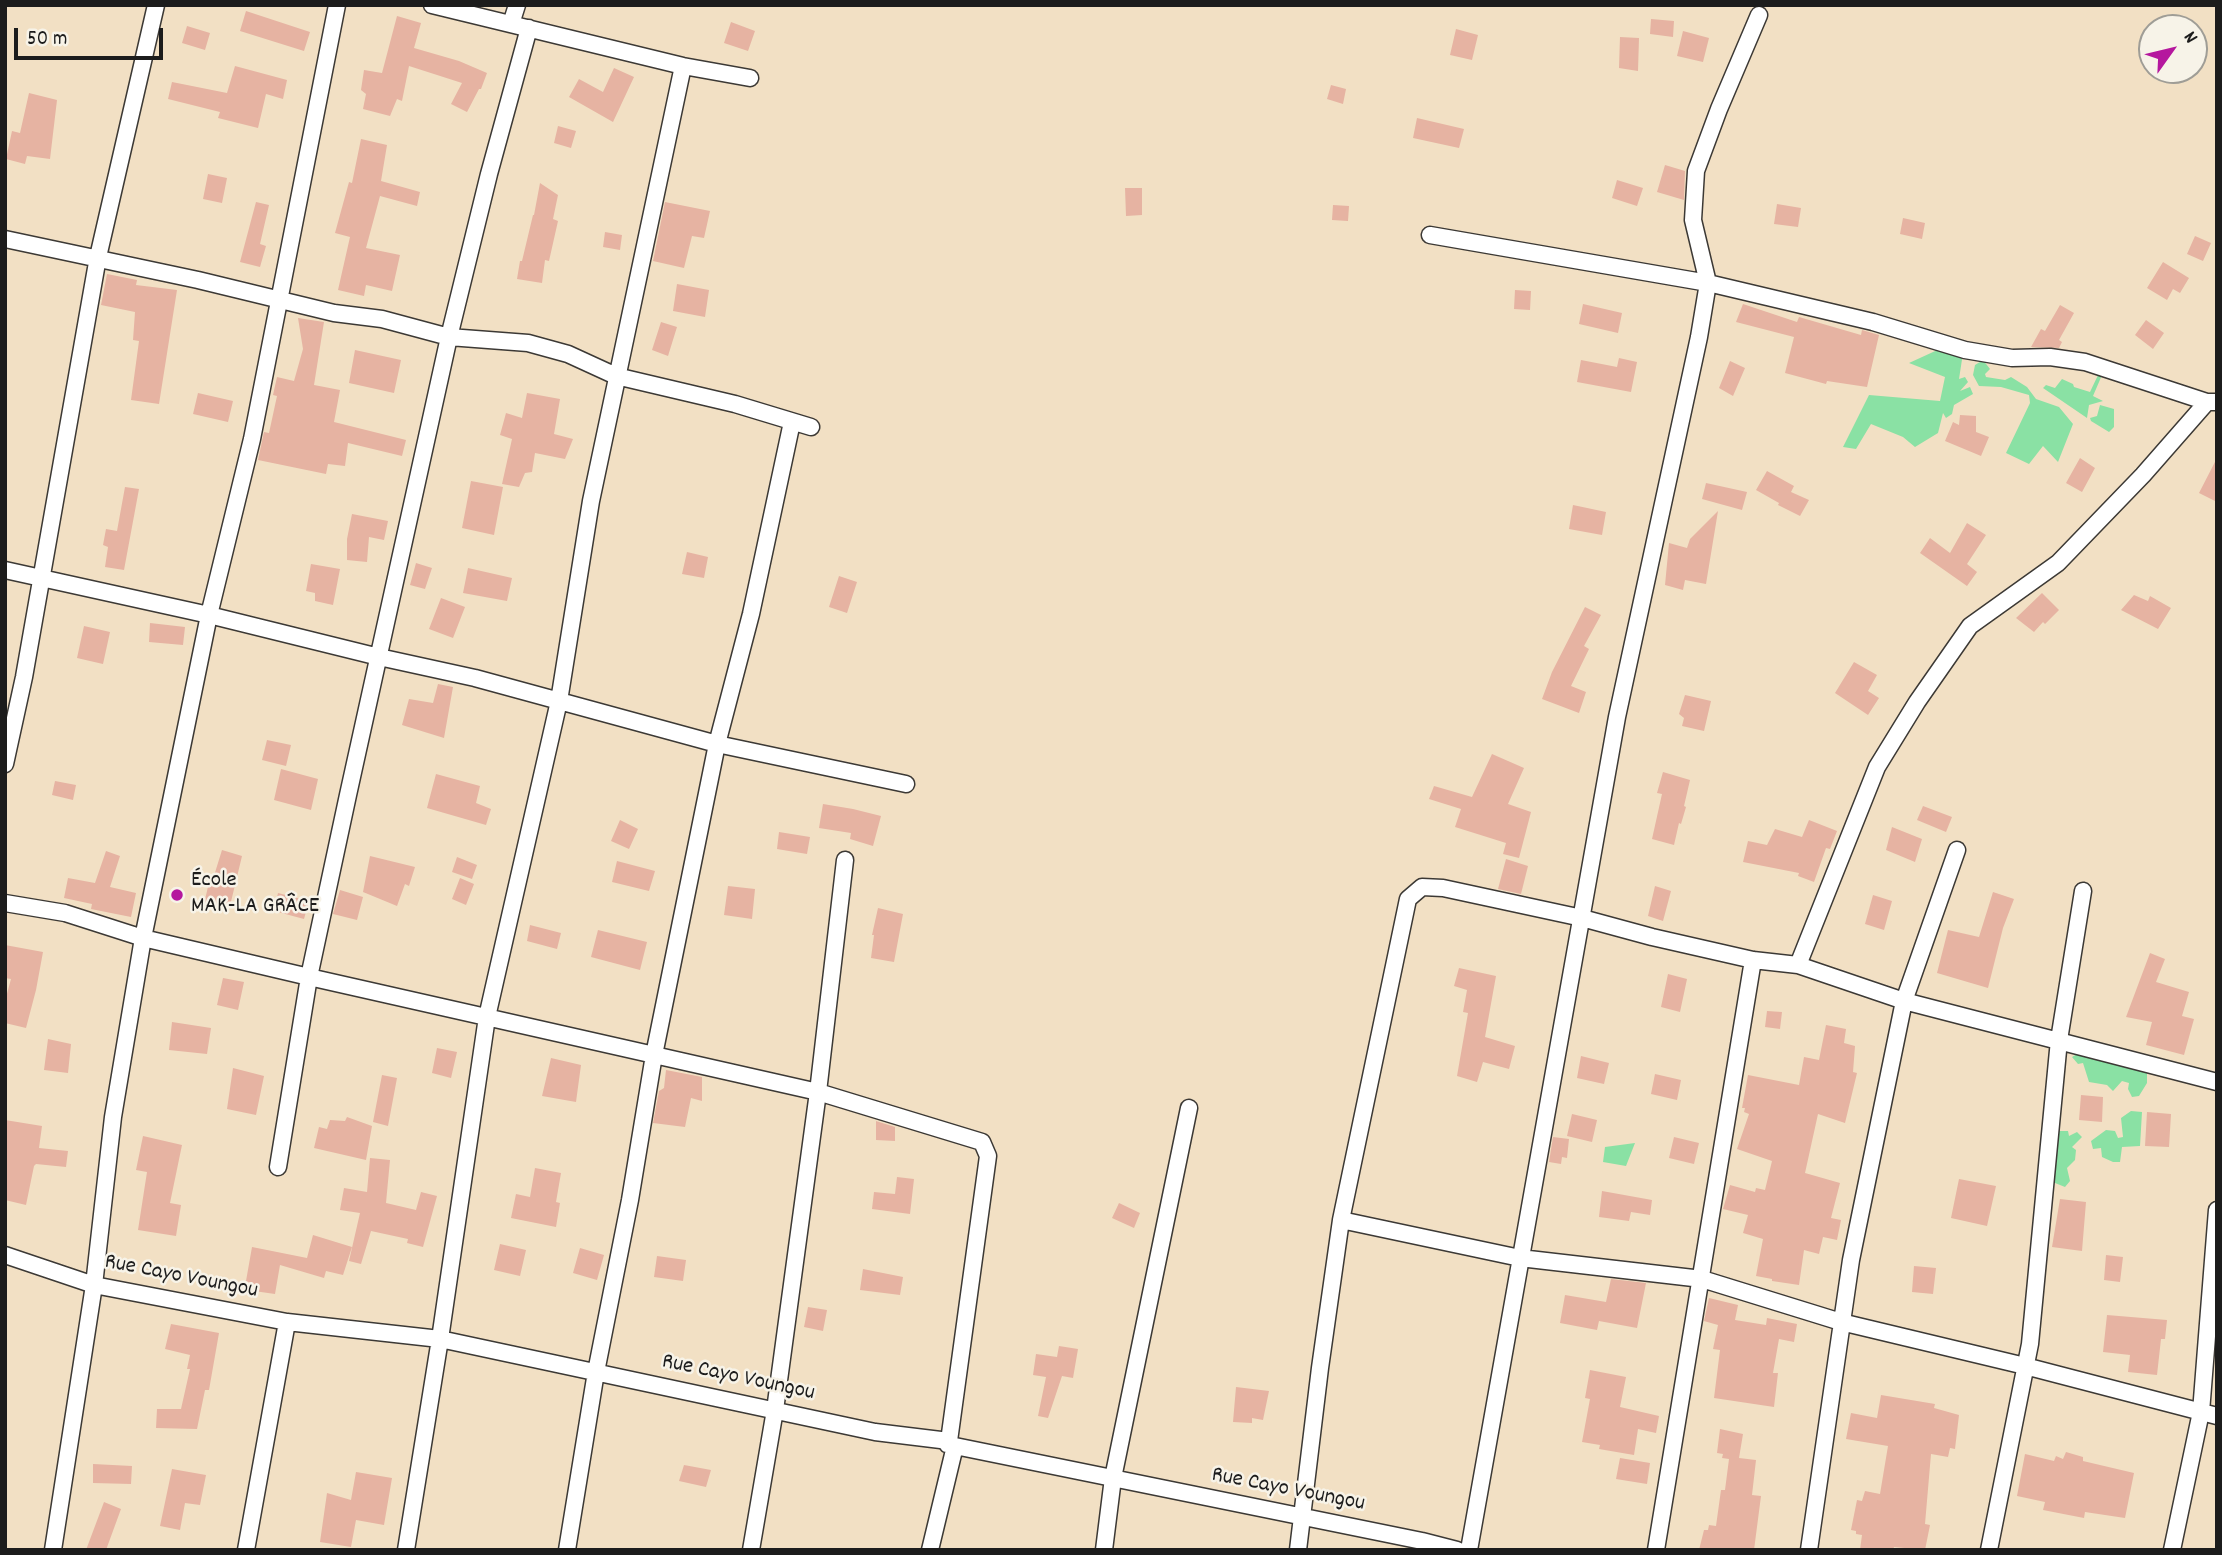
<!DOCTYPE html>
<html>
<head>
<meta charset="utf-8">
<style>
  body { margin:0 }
  #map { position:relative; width:2222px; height:1555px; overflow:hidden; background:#f2e0c4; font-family:Dekko,sans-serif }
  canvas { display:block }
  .frame { position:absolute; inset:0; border:7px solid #1c1c1c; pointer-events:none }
  .north { position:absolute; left:2138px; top:14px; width:70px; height:70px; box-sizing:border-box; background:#f7f3e8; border:2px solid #9f9d96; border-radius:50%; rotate:56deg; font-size:19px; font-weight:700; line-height:28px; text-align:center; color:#1c1c1c }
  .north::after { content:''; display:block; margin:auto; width:24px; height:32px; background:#b5179e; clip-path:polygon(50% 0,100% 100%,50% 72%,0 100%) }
  .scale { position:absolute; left:14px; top:28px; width:149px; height:32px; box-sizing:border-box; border:4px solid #1c1c1c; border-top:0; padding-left:9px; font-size:21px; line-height:24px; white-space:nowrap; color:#1c1c1c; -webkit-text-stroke:5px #f7f3e8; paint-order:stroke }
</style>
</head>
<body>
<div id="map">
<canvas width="2222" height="1555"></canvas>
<div class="frame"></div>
<div class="north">N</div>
<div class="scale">50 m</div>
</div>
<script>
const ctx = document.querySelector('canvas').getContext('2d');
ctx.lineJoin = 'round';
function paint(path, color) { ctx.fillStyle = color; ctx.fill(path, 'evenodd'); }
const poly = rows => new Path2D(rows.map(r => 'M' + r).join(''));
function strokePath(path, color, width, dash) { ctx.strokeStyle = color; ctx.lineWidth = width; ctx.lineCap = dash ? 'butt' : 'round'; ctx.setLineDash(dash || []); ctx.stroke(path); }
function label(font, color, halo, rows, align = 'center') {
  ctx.font = font + ' Dekko,sans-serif'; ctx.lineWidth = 5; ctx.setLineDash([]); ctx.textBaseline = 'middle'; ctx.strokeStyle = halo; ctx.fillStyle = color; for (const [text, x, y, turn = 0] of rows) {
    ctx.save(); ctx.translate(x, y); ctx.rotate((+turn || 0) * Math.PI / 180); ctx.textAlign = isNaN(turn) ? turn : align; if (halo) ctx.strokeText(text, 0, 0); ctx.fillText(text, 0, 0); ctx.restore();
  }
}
paint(poly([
  [1944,347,1963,353,1959,379,1965,377,1968,382,1960,391,1970,387,1973,394,1954,405,1952,414,1946,418,1943,413,1938,433,1915,447,1903,437,1871,424,1856,449,1843,447,1869,395,1940,401,1945,377,1909,363],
  [1983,360,1990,369,1985,374,1986,377,2005,380,2011,377,2027,387,2036,399,2059,407,2073,424,2058,462,2043,446,2029,464,2006,453,2030,403,2029,395,2001,387,1979,386,1973,375,1975,365],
  [2099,373,2102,375,2093,396,2103,401,2089,405,2087,418,2043,388,2046,385,2055,388,2062,379,2073,384,2074,387,2090,392],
  [2100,405,2114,409,2114,427,2109,432,2091,421,2090,418,2097,416],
  [2084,1050,2147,1069,2147,1083,2139,1096,2132,1097,2128,1089,2129,1083,2122,1081,2113,1091,2107,1085,2089,1082,2083,1063,2078,1064,2072,1057],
  [2131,1111,2142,1112,2140,1146,2122,1147,2120,1162,2113,1162,2102,1157,2101,1148,2093,1149,2091,1141,2106,1130,2115,1131,2118,1138,2123,1137,2121,1118],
  [2056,1131,2068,1131,2069,1136,2077,1132,2082,1137,2072,1147,2076,1150,2075,1160,2067,1168,2070,1181,2065,1187,2050,1181],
  [1635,1143,1626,1166,1603,1162,1605,1147]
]), '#8ae1a4');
paint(poly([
  [246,11,310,32,304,51,240,31],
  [397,16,421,23,414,48,459,61,487,73,481,89,479,89,467,112,451,104,462,83,409,66,402,101,397,99,390,116,363,109,366,94,361,90,364,70,382,73],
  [1651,19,1674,21,1673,37,1650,34],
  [731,22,755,31,748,51,724,43],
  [187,26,210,33,205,50,182,43],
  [1456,29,1478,35,1472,60,1450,55],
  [1683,31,1709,38,1703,62,1677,56],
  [1620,37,1639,38,1638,71,1619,68],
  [235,66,287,80,283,99,266,94,258,128,218,118,220,112,168,99,172,82,227,93],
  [614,68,634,77,613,122,569,97,579,79,603,92],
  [1331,85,1346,89,1343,104,1327,99],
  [29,93,57,100,50,159,27,156,25,164,6,159,12,131,20,133],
  [1417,118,1464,129,1459,148,1413,138],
  [558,126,576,131,571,148,554,143],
  [361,139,387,145,381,181,420,192,417,206,380,196,366,248,400,255,392,291,366,285,364,296,338,290,350,237,335,233,349,182,352,183],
  [1665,165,1685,171,1684,200,1657,192],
  [208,174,227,178,222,203,203,199],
  [1617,180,1643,188,1637,206,1612,198],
  [540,183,558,195,553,219,558,221,549,261,545,260,542,283,517,279,520,261,522,261,533,215,534,215],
  [1125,188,1142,188,1142,215,1126,216],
  [256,202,269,205,260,244,266,246,260,267,240,262],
  [665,202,710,211,704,238,692,236,684,268,653,261],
  [1777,204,1801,208,1798,227,1774,224],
  [1333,205,1349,206,1348,221,1332,220],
  [1903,218,1925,223,1922,239,1900,234],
  [605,232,622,235,620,250,603,247],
  [2195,236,2211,243,2203,261,2187,254],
  [2163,262,2189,278,2180,293,2173,289,2167,300,2147,288],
  [107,274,137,280,136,285,177,290,159,404,131,400,139,341,133,340,135,312,101,305],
  [677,284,709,290,705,317,673,311],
  [1515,290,1531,291,1530,310,1514,309],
  [1583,304,1622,313,1618,333,1579,324],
  [1743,304,1797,322,1799,317,1861,335,1862,330,1879,335,1867,387,1827,381,1826,384,1785,373,1794,337,1736,322],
  [2060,305,2074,313,2059,340,2062,342,2059,348,2031,347,2041,329,2045,331],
  [298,318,324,322,314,385,340,390,334,422,406,440,402,456,348,443,345,466,328,464,326,474,258,460,264,432,269,433,277,396,273,395,277,377,294,381,303,349],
  [2146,320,2164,333,2153,349,2135,335],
  [661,322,677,327,668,356,652,350],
  [355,350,401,360,394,393,349,383],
  [1619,358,1637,362,1631,392,1577,382,1581,360,1617,367],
  [1730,361,1745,368,1733,396,1719,388],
  [198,393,233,401,228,422,193,414],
  [527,393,560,399,554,434,573,439,565,459,535,453,532,472,525,473,519,487,502,484,512,439,500,435,506,413,522,418],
  [1960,415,1976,416,1976,432,1989,437,1981,456,1945,441,1953,422,1959,425],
  [2080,458,2095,468,2082,492,2066,483],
  [2217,458,2217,502,2199,493],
  [1767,471,1794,486,1791,492,1809,500,1800,516,1778,505,1779,503,1756,490],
  [471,481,503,487,494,535,462,528],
  [1706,483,1747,492,1742,510,1702,499],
  [125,487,139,489,124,570,105,567,108,547,103,545,106,529,117,531],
  [1573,505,1606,512,1602,535,1569,529],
  [1718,511,1706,584,1685,580,1683,590,1665,585,1669,543,1687,548,1690,539],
  [352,514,388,521,384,540,369,537,367,562,347,560,347,539],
  [1967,523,1986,535,1967,564,1977,572,1967,586,1920,553,1930,538,1950,553],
  [687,552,708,557,704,578,682,574],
  [416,563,432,568,425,589,410,585],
  [311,564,340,569,333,605,315,601,315,593,306,591],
  [468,568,512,578,507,601,463,593],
  [839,576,857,582,847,613,829,607],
  [2042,593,2059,610,2045,624,2043,622,2034,632,2016,618],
  [2134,595,2148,601,2150,596,2171,608,2158,629,2121,610],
  [441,598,465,607,453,638,429,629],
  [1585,607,1601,615,1584,646,1589,649,1571,686,1586,692,1579,713,1542,699,1552,672],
  [150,623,185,627,183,645,149,642],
  [84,626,110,632,103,664,77,658],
  [1854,662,1877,675,1868,691,1879,698,1868,715,1835,693],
  [438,684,453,687,444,738,402,725,409,699,433,703],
  [1685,695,1711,701,1704,731,1682,726,1684,718,1679,714],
  [267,740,291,745,286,766,262,760],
  [1492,754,1524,768,1508,804,1531,812,1519,858,1503,854,1506,843,1455,827,1461,809,1429,799,1434,786,1472,797],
  [281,769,318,779,311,810,274,800],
  [1663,772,1690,780,1684,806,1686,807,1681,824,1679,823,1674,845,1652,839,1662,794,1657,793],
  [436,774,480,786,476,803,491,809,486,825,427,808],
  [55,781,76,785,73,800,52,795],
  [823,804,853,809,881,816,873,846,850,839,851,833,819,828],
  [1923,806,1952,817,1946,832,1917,820],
  [620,820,638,829,629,849,611,841],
  [1809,820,1837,831,1830,849,1826,848,1814,882,1798,876,1799,873,1743,862,1748,841,1767,845,1775,829,1802,837],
  [1892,827,1922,839,1915,862,1886,850],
  [779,832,810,837,807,854,777,849],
  [222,850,242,856,229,910,204,904,210,878,213,879],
  [106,851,120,856,110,887,136,893,131,917,91,909,92,904,64,898,68,878,95,883],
  [370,856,415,867,409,886,405,884,397,906,363,892],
  [457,857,477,865,472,879,452,872],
  [1506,859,1528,866,1521,894,1498,889],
  [617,861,655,871,649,891,612,882],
  [460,878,474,884,466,905,452,899],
  [728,886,755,889,752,919,724,915],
  [1655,886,1671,891,1663,921,1648,916],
  [340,890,363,897,357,920,333,914],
  [1993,892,2014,899,2003,928,1988,988,1937,973,1948,930,1979,937],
  [278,893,309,901,304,919,274,911],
  [1873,895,1892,901,1884,930,1865,924],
  [878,908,903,914,894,962,871,958,874,935,872,935],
  [530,925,561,933,557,949,527,941],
  [598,930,647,942,640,970,591,957],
  [5,945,43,952,36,990,26,1028,5,1023,5,1001,11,979,5,978],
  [2150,953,2165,959,2156,982,2189,992,2182,1016,2194,1019,2184,1055,2146,1045,2152,1022,2126,1017],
  [1459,968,1496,976,1485,1037,1515,1046,1509,1069,1483,1062,1477,1082,1457,1076,1468,1013,1463,1012,1467,990,1454,986],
  [1668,974,1687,979,1680,1012,1661,1007],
  [223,978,244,982,238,1010,217,1005],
  [1767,1011,1782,1012,1780,1029,1765,1027],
  [172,1022,211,1028,207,1054,169,1050],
  [1826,1025,1846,1029,1844,1043,1855,1046,1853,1072,1857,1073,1845,1123,1818,1114,1805,1173,1840,1183,1831,1218,1841,1220,1837,1240,1823,1237,1819,1254,1804,1250,1799,1285,1772,1281,1772,1279,1756,1276,1763,1239,1743,1233,1748,1215,1723,1209,1730,1185,1755,1192,1756,1188,1765,1190,1772,1161,1737,1149,1749,1114,1744,1112,1745,1108,1742,1108,1748,1075,1799,1085,1804,1057,1819,1060],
  [48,1039,71,1044,68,1073,44,1070],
  [437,1048,457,1052,451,1078,432,1073],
  [1581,1056,1609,1063,1604,1084,1577,1078],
  [551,1058,581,1065,576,1102,542,1096],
  [233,1068,264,1076,256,1115,227,1109],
  [666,1070,702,1077,702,1101,691,1098,685,1127,653,1123,659,1091,664,1088],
  [1655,1074,1681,1080,1677,1100,1651,1094],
  [382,1075,397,1078,388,1126,373,1122],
  [2081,1095,2103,1097,2102,1122,2079,1120],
  [2147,1112,2171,1114,2169,1147,2145,1146],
  [1572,1114,1597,1120,1592,1142,1567,1136],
  [347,1117,372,1126,366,1160,314,1148,319,1127,327,1129,330,1120,345,1121],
  [5,1120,42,1126,39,1148,68,1151,66,1167,36,1164,34,1166,26,1205,5,1200],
  [876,1121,895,1127,895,1141,876,1140],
  [143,1136,182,1145,170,1203,181,1205,176,1236,138,1230,147,1172,136,1170],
  [1553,1137,1569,1139,1567,1158,1562,1157,1561,1164,1549,1162],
  [1674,1137,1699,1143,1694,1164,1669,1158],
  [370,1158,390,1160,386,1203,416,1210,421,1192,437,1196,423,1247,407,1243,408,1239,371,1231,361,1264,349,1261,360,1213,340,1210,344,1188,367,1192],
  [535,1168,561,1173,556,1202,560,1203,556,1227,511,1218,516,1194,530,1197],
  [897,1177,914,1179,910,1214,872,1209,874,1192,895,1194],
  [1959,1179,1996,1186,1987,1226,1951,1218],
  [1602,1191,1652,1200,1650,1215,1631,1212,1629,1221,1599,1217],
  [2060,1199,2086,1202,2082,1251,2052,1247],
  [1119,1203,1140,1213,1134,1228,1112,1218],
  [313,1235,352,1247,343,1275,326,1271,324,1278,280,1265,275,1294,254,1291,255,1285,246,1281,252,1247,307,1258],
  [500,1244,526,1250,520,1276,494,1270],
  [580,1248,604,1255,597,1280,573,1273],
  [2106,1255,2123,1257,2120,1282,2104,1280],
  [657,1256,686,1260,683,1281,654,1277],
  [1914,1266,1936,1268,1933,1294,1912,1292],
  [863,1269,903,1277,900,1295,860,1290],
  [1611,1279,1646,1283,1637,1328,1599,1321,1597,1330,1560,1323,1565,1295,1606,1302],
  [1709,1298,1738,1305,1735,1320,1766,1325,1767,1318,1797,1324,1794,1342,1779,1339,1773,1373,1778,1373,1774,1407,1714,1398,1720,1350,1713,1349,1718,1325,1704,1321],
  [808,1307,827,1310,823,1331,804,1327],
  [2107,1315,2167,1320,2165,1339,2161,1339,2157,1375,2128,1372,2130,1355,2103,1352],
  [171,1324,219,1333,209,1390,205,1390,197,1429,156,1428,157,1409,181,1409,190,1369,187,1369,190,1355,165,1349],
  [1059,1346,1078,1349,1073,1378,1062,1376,1048,1418,1038,1416,1046,1377,1033,1375,1036,1354,1057,1357],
  [1590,1370,1626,1377,1620,1407,1659,1416,1656,1433,1638,1429,1634,1455,1599,1449,1600,1445,1582,1442,1590,1399,1585,1398],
  [1236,1387,1269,1391,1263,1420,1252,1418,1252,1423,1233,1422],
  [1881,1395,1935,1404,1934,1408,1959,1415,1955,1449,1950,1448,1948,1457,1931,1454,1925,1524,1930,1525,1925,1550,1894,1547,1893,1550,1860,1550,1862,1535,1856,1534,1856,1531,1851,1530,1857,1500,1862,1501,1865,1491,1880,1494,1888,1446,1846,1439,1851,1413,1877,1418],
  [1720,1429,1743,1434,1739,1458,1756,1460,1752,1495,1761,1496,1754,1550,1699,1550,1704,1530,1708,1530,1709,1525,1716,1526,1721,1490,1725,1490,1729,1459,1722,1458,1723,1454,1717,1453],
  [2066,1452,2083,1457,2083,1461,2134,1473,2125,1518,2085,1512,2084,1518,2043,1510,2045,1502,2017,1496,2025,1454,2054,1461,2056,1456,2063,1459],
  [1620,1458,1650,1463,1647,1484,1616,1479],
  [93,1464,132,1466,131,1484,93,1483],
  [684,1465,711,1470,706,1487,679,1481],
  [172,1469,206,1475,200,1505,185,1503,180,1530,160,1526],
  [356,1472,392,1478,384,1525,356,1520,351,1547,320,1542,327,1493,351,1500],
  [104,1502,121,1509,106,1550,86,1550]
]), '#e6b3a2');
const street = poly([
  [432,5,683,66,750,78],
  [511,24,517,5],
  [1430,235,1708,283,1873,322,1965,350,2012,358,2050,357,2085,362,2207,402,2217,402],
  [5,239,198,280,334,313,382,319,449,337,528,343,568,354,616,376,735,404,811,427],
  [5,570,209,615,379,657,475,678,717,744,906,784],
  [5,764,24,677,98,257,156,5],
  [5,903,65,913,143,938,309,977,818,1092,982,1142,988,1156,949,1441],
  [1798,965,1877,767,1917,702,1970,626,2058,563,2143,475,2207,402],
  [278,1167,309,977,348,795,449,337,489,174,529,28],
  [1341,1220,1520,1258,1702,1279,1841,1322,2025,1366,2217,1416],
  [5,1255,94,1285,287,1322,440,1339,875,1432,949,1441,947,1444,955,1446,1422,1541,1457,1550],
  [53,1550,94,1285,113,1117,143,938,209,615,252,439,337,5],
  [246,1550,287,1322],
  [406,1550,440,1339,487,1017,559,701,591,501,683,66],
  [567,1550,596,1372,630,1200,654,1055,717,744,751,614,792,422],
  [751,1550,775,1410,818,1092,845,860],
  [930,1550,955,1446],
  [1104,1550,1113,1478,1189,1108],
  [1298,1550,1320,1368,1341,1220,1408,899,1422,887,1443,888,1582,918,1652,937,1753,960,1798,965,1904,1001,2217,1082],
  [1469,1550,1617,717,1699,337,1708,283,1693,220,1696,171,1719,109,1759,15],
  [1656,1550,1753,960],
  [1809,1550,1851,1260,1904,1001,1957,850],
  [1989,1550,2030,1344,2059,1040,2083,891],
  [2172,1550,2201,1412,2217,1210]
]);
strokePath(street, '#3c3935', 19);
strokePath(street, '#fff', 16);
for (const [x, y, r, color] of [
  [177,895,7,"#b5179e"]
]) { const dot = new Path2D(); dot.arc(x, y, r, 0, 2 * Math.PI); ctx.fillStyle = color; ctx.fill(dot); strokePath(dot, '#f7f3e8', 2.5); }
label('23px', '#1c1c1c', '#f7f3e8', [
  ["École",191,882],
  ["MAK-LA GRÂCE",191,908]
], 'left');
label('23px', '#1c1c1c', '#f7f3e8', [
  ["Rue Cayo Voungou",181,1278,11],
  ["Rue Cayo Voungou",738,1379,12],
  ["Rue Cayo Voungou",1288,1491,11]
]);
</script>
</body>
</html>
